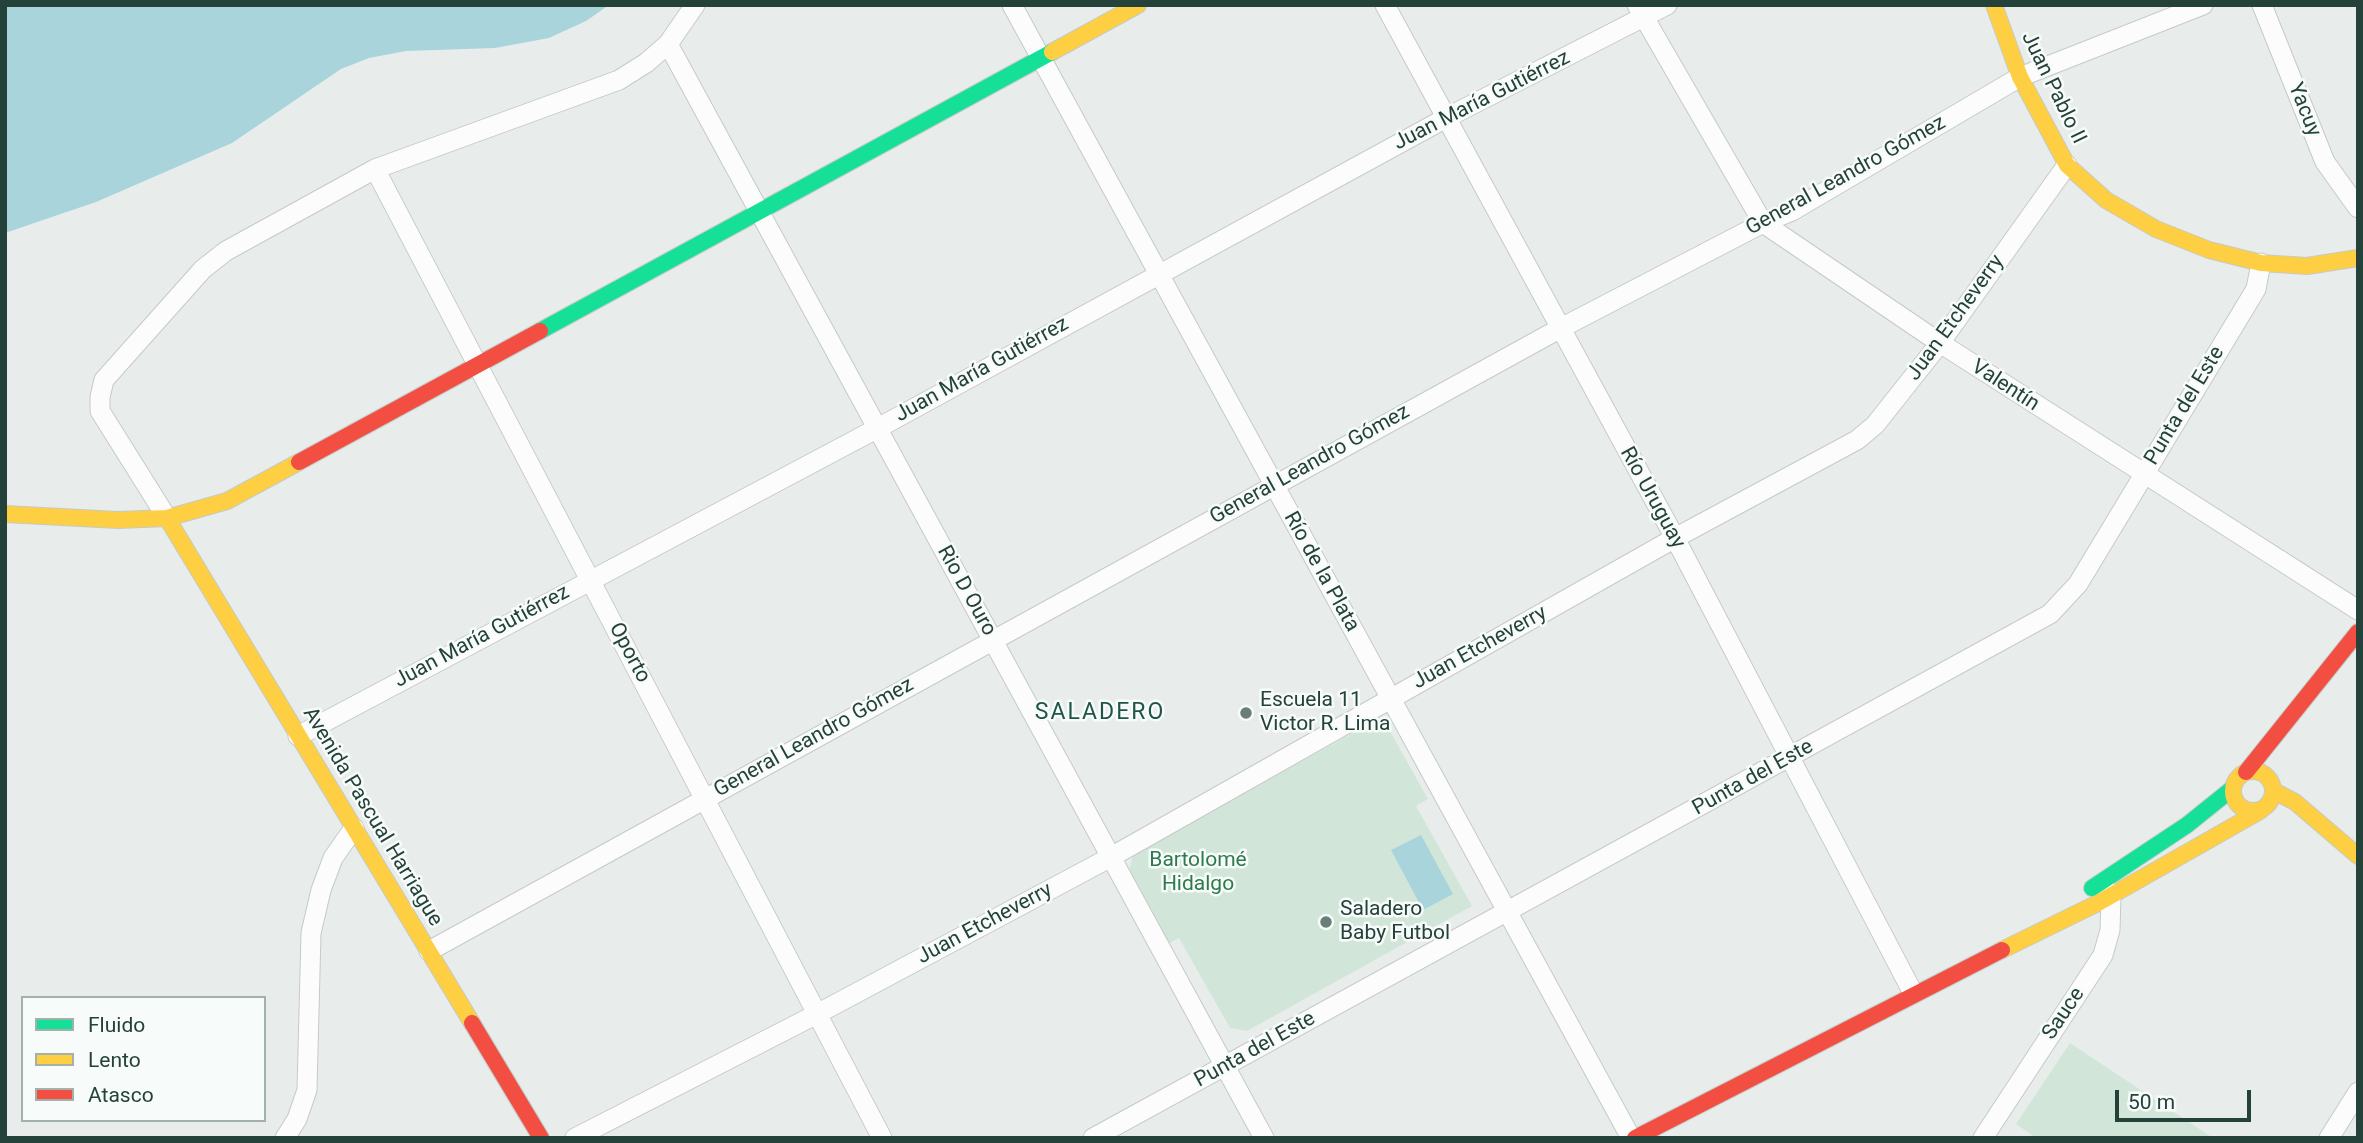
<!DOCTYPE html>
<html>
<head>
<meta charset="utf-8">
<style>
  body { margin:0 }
  #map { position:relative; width:2363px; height:1143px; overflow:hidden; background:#e8edeb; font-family:Roboto,sans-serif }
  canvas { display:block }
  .frame { position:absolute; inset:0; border:7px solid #24423a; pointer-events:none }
  .legend { position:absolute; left:21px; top:996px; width:245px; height:126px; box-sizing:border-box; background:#f7fbf9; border:2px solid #a3b1ad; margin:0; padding:9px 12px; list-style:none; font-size:21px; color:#24423a }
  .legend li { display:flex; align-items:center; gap:14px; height:35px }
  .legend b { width:35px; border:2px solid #a3b1ad }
  .scale { position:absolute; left:2115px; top:1090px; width:136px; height:32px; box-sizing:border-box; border:4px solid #24423a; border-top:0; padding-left:9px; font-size:21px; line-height:24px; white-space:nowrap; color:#24423a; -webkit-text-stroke:5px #f7fbf9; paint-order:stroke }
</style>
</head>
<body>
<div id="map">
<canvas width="2363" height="1143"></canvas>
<div class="frame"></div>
<ul class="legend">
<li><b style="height:9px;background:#16e098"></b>Fluido</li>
<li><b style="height:9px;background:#ffcf43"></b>Lento</li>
<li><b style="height:9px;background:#f24e42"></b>Atasco</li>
</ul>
<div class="scale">50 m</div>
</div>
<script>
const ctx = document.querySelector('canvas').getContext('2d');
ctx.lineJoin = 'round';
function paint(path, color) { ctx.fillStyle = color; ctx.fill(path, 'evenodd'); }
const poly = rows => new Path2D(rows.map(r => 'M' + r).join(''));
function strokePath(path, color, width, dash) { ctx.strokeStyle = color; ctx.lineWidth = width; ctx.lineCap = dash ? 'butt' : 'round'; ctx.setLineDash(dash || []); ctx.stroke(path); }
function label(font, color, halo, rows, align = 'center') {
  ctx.font = font + ' Roboto,sans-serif'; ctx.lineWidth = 5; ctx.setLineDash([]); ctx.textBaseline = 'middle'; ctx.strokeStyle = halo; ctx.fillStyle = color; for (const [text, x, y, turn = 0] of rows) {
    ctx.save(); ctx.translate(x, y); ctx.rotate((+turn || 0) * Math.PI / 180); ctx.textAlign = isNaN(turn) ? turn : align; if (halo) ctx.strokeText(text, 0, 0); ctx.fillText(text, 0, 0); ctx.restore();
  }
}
paint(poly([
  [1382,717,1428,799,1416,806,1472,906,1247,1031,1230,1028,1179,938,1169,943,1129,871,1133,855],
  [2070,1043,2213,1138,2036,1138,2016,1124]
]), '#d1e6d8');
paint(poly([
  [5,5,609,5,586,21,549,38,495,48,406,51,369,58,341,69,232,143,96,202,5,233],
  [1421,835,1453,894,1423,910,1391,850]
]), '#a9d4db');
const street = poly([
  [1012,5,1631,1138],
  [1385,5,1675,538,1913,993],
  [1637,5,1763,223,1940,343,2358,610],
  [2262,5,2325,162,2358,208],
  [668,44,1264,1138],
  [375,169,882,1138],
  [167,518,100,411,100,397,104,380,203,269,226,251,375,169,619,80,646,63,668,44,695,5],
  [298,736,878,428,1446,118,1667,5],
  [429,951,1559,329,1763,223,1792,211,2020,77,2203,5],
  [285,1138,297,1119,307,1090,311,933,321,890,333,858,354,828],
  [575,1138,817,1014,1111,857,1675,538,1857,440,1875,425,1940,343,2067,165],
  [1093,1138,2050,614,2078,584,2256,289,2261,263],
  [1983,1138,2103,955,2110,930,2111,896,2105,887],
  [2329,1138,2358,1092]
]);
const fast = poly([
  [540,331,1052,52],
  [2092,888,2187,825,2233,788]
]);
const slow = poly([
  [1994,5,2020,77,2067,165,2106,200,2156,229,2209,250,2261,263,2307,266,2358,258],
  [1052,52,1138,5],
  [5,514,118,520,167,518,227,501,299,462],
  [167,518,472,1023],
  '2233 791a20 20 0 1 1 40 0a20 20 0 1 1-40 0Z',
  [2274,791,2295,802,2358,856],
  [2002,950,2098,903,2260,811]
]);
const jam = poly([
  [299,462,540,331],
  [2246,772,2358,632],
  [472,1023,541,1138],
  [1635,1138,2002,950]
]);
strokePath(street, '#c5cac8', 21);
strokePath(fast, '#c3cbc8', 18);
strokePath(slow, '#c3cbc8', 18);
strokePath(jam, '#c3cbc8', 18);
strokePath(street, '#fcfcfc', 19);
strokePath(fast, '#16e098', 16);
strokePath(slow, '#ffcf43', 16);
strokePath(jam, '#f24e42', 16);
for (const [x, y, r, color] of [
  [1246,713,7,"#697e78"],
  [1326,922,7,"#697e78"]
]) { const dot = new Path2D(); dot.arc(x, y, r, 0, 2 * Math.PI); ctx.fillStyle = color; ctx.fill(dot); strokePath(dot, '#f7fbf9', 2.5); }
label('21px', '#24423a', '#f7fbf9', [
  ["Juan Pablo II",2053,88,64],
  ["Juan María Gutiérrez",1482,101,-27],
  ["Yacuy",2304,110,68],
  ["General Leandro Gómez",1846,176,-29],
  ["Juan Etcheverry",1956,318,-54],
  ["Juan María Gutiérrez",982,370,-29],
  ["Valentín",2005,386,33],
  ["Punta del Este",2185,406,-59],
  ["General Leandro Gómez",1310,465,-29],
  ["Río Uruguay",1652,498,61],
  ["Río de la Plata",1321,572,61],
  ["Rio D Ouro",966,591,61],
  ["Juan María Gutiérrez",482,637,-28],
  ["Juan Etcheverry",1480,648,-29],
  ["Oporto",629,653,62],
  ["General Leandro Gómez",814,738,-29],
  ["Punta del Este",1753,778,-29],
  ["Avenida Pascual Harriague",372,817,59],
  ["Juan Etcheverry",985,924,-28],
  ["Sauce",2064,1014,-56],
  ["Punta del Este",1255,1050,-29]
]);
label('21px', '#24423a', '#f7fbf9', [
  ["Escuela 11",1260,701],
  ["Victor R. Lima",1260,725],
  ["Saladero",1340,910],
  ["Baby Futbol",1340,934]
], 'left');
label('21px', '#2d7a4b', '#f7fbf9', [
  ["Bartolomé",1198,861],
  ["Hidalgo",1198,885]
]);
ctx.letterSpacing = '2px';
label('23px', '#1f5548', '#f7fbf9', [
  ["SALADERO",1100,713]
]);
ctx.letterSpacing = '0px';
</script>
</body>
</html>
